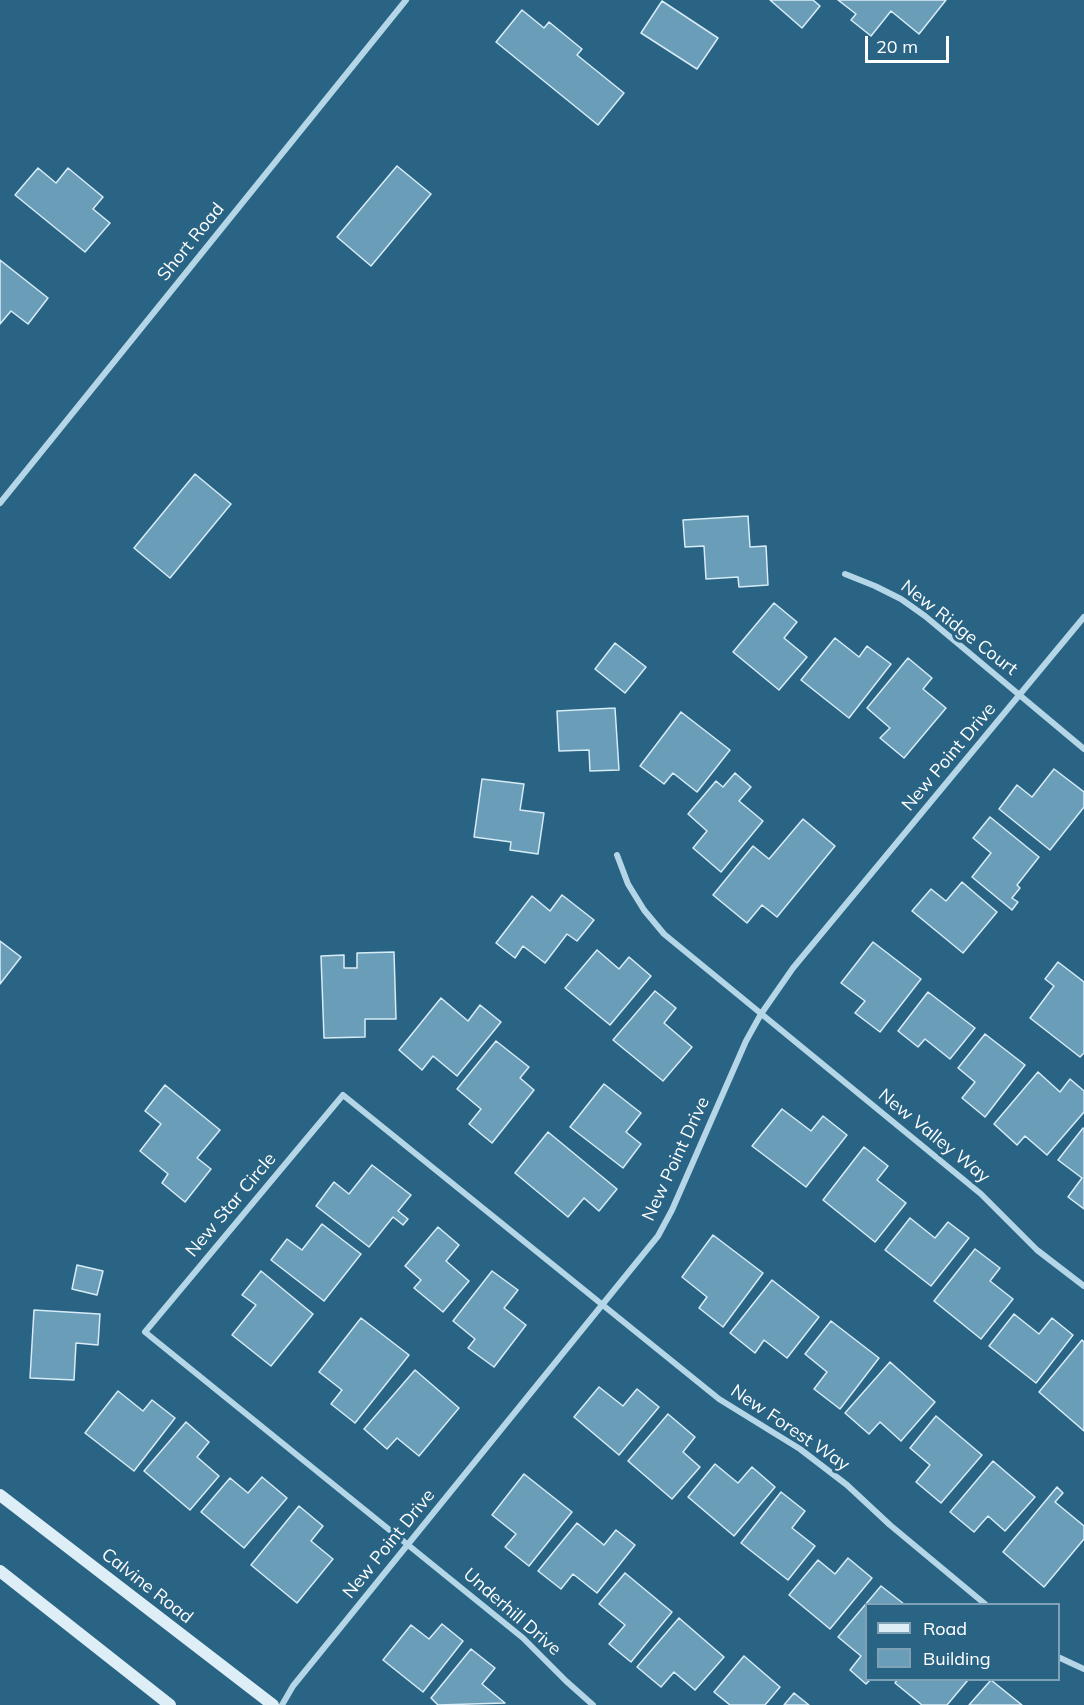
<!DOCTYPE html>
<html>
<head>
<meta charset="utf-8">
<style>
  body { margin:0 }
  #map { position:relative; width:1084px; height:1705px; overflow:hidden; background:#2a6485; font-family:Mulish,sans-serif }
  canvas { display:block }
  .legend { position:absolute; left:865px; top:1603px; width:195px; height:78px; box-sizing:border-box; background:#2a6485; border:2px solid #7fa2b6; margin:0; padding:8px 10px; list-style:none; font-size:18px; color:#fff }
  .legend li { display:flex; align-items:center; gap:12px; height:30px }
  .legend b { width:30px; border:2px solid #7fa2b6 }
  .scale { position:absolute; left:865px; top:36px; width:84px; height:27px; box-sizing:border-box; border:3px solid #fff; border-top:0; padding-left:8px; font-size:18px; line-height:21px; white-space:nowrap; color:#fff; -webkit-text-stroke:4px #2a6485; paint-order:stroke }
</style>
</head>
<body>
<div id="map">
<canvas width="1084" height="1705"></canvas>
<ul class="legend">
<li><b style="height:8px;background:#deeef7"></b>Road</li>
<li><b style="height:16px;background:#699db8"></b>Building</li>
</ul>
<div class="scale">20 m</div>
</div>
<script>
const ctx = document.querySelector('canvas').getContext('2d');
ctx.lineJoin = 'round';
function paint(path, color) { ctx.fillStyle = color; ctx.fill(path, 'evenodd'); }
const poly = rows => new Path2D(rows.map(r => 'M' + r).join(''));
function strokePath(path, color, width, dash) { ctx.strokeStyle = color; ctx.lineWidth = width; ctx.lineCap = dash ? 'butt' : 'round'; ctx.setLineDash(dash || []); ctx.stroke(path); }
function label(font, color, halo, rows, align = 'center') {
  ctx.font = font + ' Mulish,sans-serif'; ctx.lineWidth = 6; ctx.setLineDash([]); ctx.textBaseline = 'middle'; ctx.strokeStyle = halo; ctx.fillStyle = color; for (const [text, x, y, turn = 0] of rows) {
    ctx.save(); ctx.translate(x, y); ctx.rotate((+turn || 0) * Math.PI / 180); ctx.textAlign = isNaN(turn) ? turn : align; if (halo) ctx.strokeText(text, 0, 0); ctx.fillText(text, 0, 0); ctx.restore();
  }
}
const building = poly([
  [770,0,813,0,820,6,802,28,770,0],
  [838,0,946,0,919,34,891,11,871,36,851,20,856,14,838,0],
  [662,1,718,38,697,69,641,33,662,1],
  [522,10,544,28,549,22,582,49,577,55,624,93,598,125,496,42,522,10],
  [397,166,431,194,371,266,337,237,397,166],
  [38,168,56,183,68,168,103,197,93,209,110,223,85,252,15,195,38,168],
  [0,260,48,298,28,324,11,311,0,324,0,260],
  [195,474,231,504,170,578,134,548,195,474],
  [748,516,750,547,766,546,768,585,739,587,738,577,706,579,704,546,685,547,683,520,748,516],
  [774,603,797,622,784,638,807,657,779,690,733,652,774,603],
  [835,638,859,657,867,646,891,664,849,718,801,680,835,638],
  [615,643,646,667,625,693,595,669,615,643],
  [908,658,932,678,923,689,946,708,904,758,880,738,890,728,867,708,908,658],
  [615,708,619,770,590,771,589,750,559,751,557,711,615,708],
  [681,712,730,750,697,792,673,773,664,784,640,766,681,712],
  [1054,769,1084,792,1084,807,1050,850,999,809,1017,785,1032,797,1054,769],
  [735,773,751,787,739,801,763,821,721,872,693,848,707,831,688,814,716,781,723,787,735,773],
  [482,779,524,784,520,810,544,813,538,854,510,850,511,842,474,837,482,779],
  [990,817,1039,857,1017,885,1020,888,1012,898,1018,902,1012,910,972,877,991,853,973,838,990,817],
  [803,819,835,846,777,917,762,905,747,923,713,895,753,846,769,859,803,819],
  [962,882,997,912,963,953,912,911,931,889,946,901,962,882],
  [562,895,594,920,577,941,567,934,545,963,523,946,515,958,496,943,532,896,550,911,562,895],
  [0,941,21,957,0,984,0,941],
  [873,942,921,979,880,1032,855,1013,865,1001,841,983,873,942],
  [597,950,619,969,629,957,651,976,610,1025,565,988,597,950],
  [394,952,396,1019,365,1019,365,1037,324,1038,321,956,344,955,344,968,357,968,357,953,394,952],
  [1058,962,1084,982,1084,1053,1080,1057,1030,1018,1054,986,1045,979,1058,962],
  [655,991,676,1008,664,1023,692,1047,663,1081,613,1040,655,991],
  [928,992,975,1028,950,1059,925,1039,918,1047,898,1031,928,992],
  [441,998,468,1021,480,1005,501,1022,457,1076,433,1056,422,1070,399,1050,441,998],
  [985,1034,1025,1065,985,1117,962,1098,975,1082,958,1068,985,1034],
  [496,1041,529,1067,520,1078,534,1090,492,1143,469,1124,481,1109,457,1089,496,1041],
  [1038,1072,1060,1092,1070,1079,1084,1091,1084,1112,1047,1155,1025,1136,1017,1145,994,1124,1038,1072],
  [604,1084,641,1113,626,1132,641,1144,623,1168,570,1127,604,1084],
  [165,1085,220,1130,197,1158,211,1169,185,1202,162,1183,168,1174,140,1151,161,1124,145,1111,165,1085],
  [782,1109,811,1131,823,1116,847,1135,806,1187,752,1146,782,1109],
  [1083,1128,1084,1129,1084,1209,1068,1197,1082,1178,1058,1160,1083,1128],
  [548,1132,617,1189,599,1211,584,1198,568,1217,515,1173,548,1132],
  [864,1147,888,1166,877,1180,906,1203,875,1242,823,1200,864,1147],
  [372,1165,411,1195,398,1211,408,1219,403,1225,393,1217,369,1247,316,1206,334,1182,349,1194,372,1165],
  [910,1218,935,1238,948,1222,969,1238,931,1286,885,1250,910,1218],
  [322,1224,361,1254,324,1301,271,1260,287,1239,302,1250,322,1224],
  [438,1227,459,1245,446,1261,469,1281,443,1312,414,1288,421,1280,405,1266,438,1227],
  [713,1235,763,1273,723,1327,699,1308,707,1297,682,1277,713,1235],
  [975,1249,1000,1268,990,1281,1013,1299,981,1339,934,1301,975,1249],
  [77,1265,103,1271,97,1295,72,1289,77,1265],
  [261,1271,313,1314,271,1366,232,1335,256,1305,242,1295,261,1271],
  [492,1271,518,1290,504,1308,526,1325,494,1367,468,1348,475,1339,453,1321,492,1271],
  [772,1280,819,1317,787,1358,764,1340,755,1353,730,1333,772,1280],
  [34,1310,100,1314,98,1345,76,1343,74,1380,30,1378,34,1310],
  [1014,1314,1039,1334,1052,1318,1073,1335,1036,1383,989,1346,1014,1314],
  [361,1318,409,1355,355,1423,331,1404,342,1390,319,1372,361,1318],
  [831,1321,879,1358,840,1409,814,1389,827,1372,805,1354,831,1321],
  [1082,1340,1084,1342,1084,1431,1039,1392,1082,1340],
  [890,1362,935,1402,901,1441,880,1422,869,1434,845,1413,890,1362],
  [415,1370,459,1408,419,1456,397,1438,387,1449,364,1429,415,1370],
  [599,1387,623,1406,637,1389,659,1407,619,1455,574,1417,599,1387],
  [118,1391,143,1411,152,1400,175,1418,134,1471,85,1433,118,1391],
  [668,1414,695,1437,683,1452,700,1467,672,1499,628,1461,668,1414],
  [936,1416,982,1455,941,1503,916,1482,930,1465,910,1448,936,1416],
  [186,1422,209,1442,197,1457,219,1476,190,1510,144,1471,186,1422],
  [993,1461,1035,1497,1005,1531,988,1516,974,1532,950,1512,993,1461],
  [715,1464,738,1483,752,1467,775,1487,734,1536,688,1497,715,1464],
  [524,1474,572,1512,529,1566,505,1547,516,1534,492,1515,524,1474],
  [262,1477,287,1498,244,1548,201,1512,230,1478,248,1493,262,1477],
  [1057,1487,1063,1493,1055,1502,1084,1526,1084,1539,1044,1587,1003,1552,1057,1487],
  [781,1492,805,1511,792,1528,815,1546,788,1580,741,1543,781,1492],
  [299,1506,323,1526,311,1541,333,1559,297,1603,251,1565,299,1506],
  [577,1523,604,1545,616,1530,635,1545,597,1593,573,1574,561,1589,538,1571,577,1523],
  [848,1558,872,1578,830,1629,789,1595,818,1560,835,1574,848,1558],
  [625,1573,672,1612,631,1662,609,1644,625,1625,599,1604,625,1573],
  [881,1586,904,1604,866,1604,866,1680,870,1680,866,1684,850,1670,861,1656,838,1637,881,1586],
  [679,1618,724,1657,695,1690,674,1672,661,1687,637,1667,679,1618],
  [442,1624,463,1641,423,1692,383,1660,411,1625,429,1639,442,1624],
  [471,1649,495,1668,482,1684,505,1703,438,1705,431,1698,471,1649],
  [744,1656,780,1687,765,1705,730,1705,714,1692,744,1656],
  [897,1680,968,1680,947,1705,922,1705,895,1683,897,1680],
  [991,1680,1022,1705,969,1705,991,1680],
  [794,1693,809,1705,784,1705,794,1693]
]);
paint(building, '#699db8');
strokePath(building, '#d7ecf6', 1.5);
strokePath(poly([
  [0,503,406,0],
  [845,574,875,586,901,599,925,616,1084,749],
  [617,855,628,884,644,910,664,934,981,1194,1037,1250,1084,1286],
  [1058,1657,1084,1669],
  [282,1705,293,1686,658,1236,672,1210,746,1041,761,1014,793,968,1084,617],
  [593,1705,566,1681,523,1638,145,1332,343,1095,719,1399,800,1449,847,1485,890,1525,985,1604]
]), '#b4d6e7', 6);
strokePath(poly([
  [0,1495,273,1705],
  [0,1571,170,1705]
]), '#deeef7', 12);
label('18px', '#fff', '#2a6485', [
  ["Short Road",191,242,-51],
  ["New Ridge Court",959,628,38],
  ["New Point Drive",949,757,-50],
  ["New Valley Way",934,1136,39],
  ["New Point Drive",676,1159,-65],
  ["New Star Circle",231,1205,-50],
  ["New Forest Way",790,1428,34],
  ["New Point Drive",389,1544,-51],
  ["Calvine Road",147,1586,38],
  ["Underhill Drive",512,1612,41]
]);
</script>
</body>
</html>
